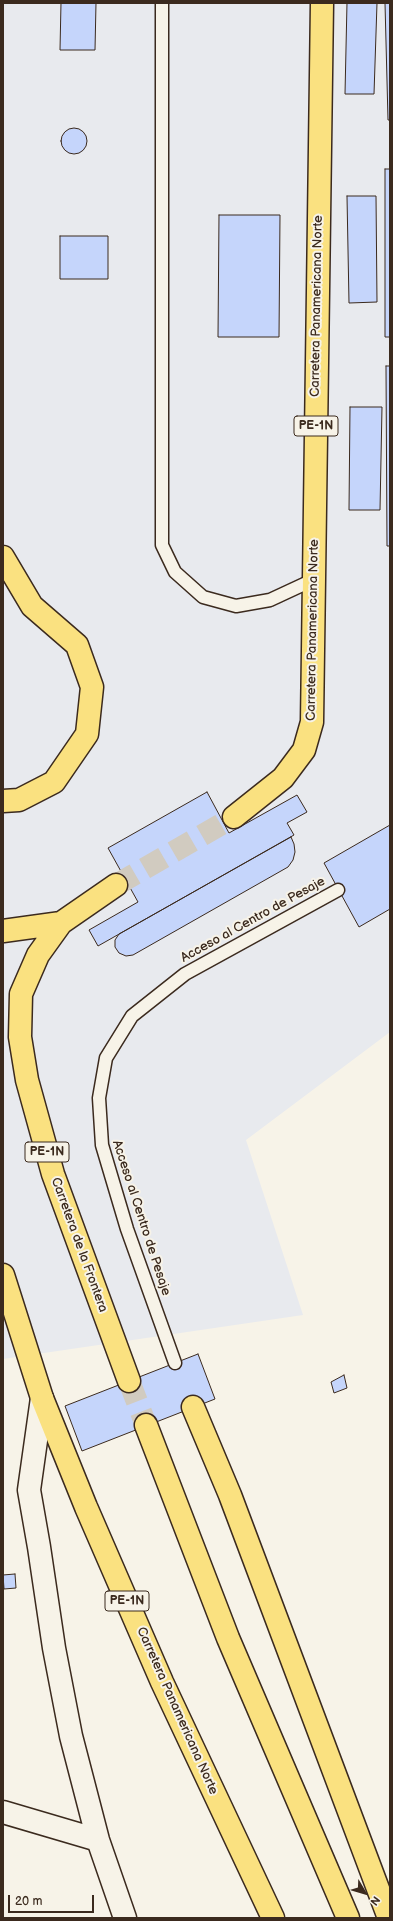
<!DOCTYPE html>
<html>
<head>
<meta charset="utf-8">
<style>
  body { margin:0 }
  #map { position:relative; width:393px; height:1921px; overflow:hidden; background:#f7f3e8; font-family:"Balsamiq Sans",sans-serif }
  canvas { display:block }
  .frame { position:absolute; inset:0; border:4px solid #3b2a1e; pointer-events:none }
  .north { position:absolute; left:345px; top:1873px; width:40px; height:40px; -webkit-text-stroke:3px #f7f3e8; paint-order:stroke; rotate:128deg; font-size:11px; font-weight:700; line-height:16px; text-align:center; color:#3b2a1e }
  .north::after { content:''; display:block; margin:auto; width:14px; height:18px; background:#3b2a1e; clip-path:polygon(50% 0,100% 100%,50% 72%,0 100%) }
  .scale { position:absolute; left:8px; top:1895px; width:86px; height:18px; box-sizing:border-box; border:2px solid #3b2a1e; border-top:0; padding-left:5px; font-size:12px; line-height:14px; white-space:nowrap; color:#3b2a1e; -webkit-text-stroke:3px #f7f3e8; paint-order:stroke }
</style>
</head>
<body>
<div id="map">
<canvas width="393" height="1921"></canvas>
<div class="frame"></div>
<div class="north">N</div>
<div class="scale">20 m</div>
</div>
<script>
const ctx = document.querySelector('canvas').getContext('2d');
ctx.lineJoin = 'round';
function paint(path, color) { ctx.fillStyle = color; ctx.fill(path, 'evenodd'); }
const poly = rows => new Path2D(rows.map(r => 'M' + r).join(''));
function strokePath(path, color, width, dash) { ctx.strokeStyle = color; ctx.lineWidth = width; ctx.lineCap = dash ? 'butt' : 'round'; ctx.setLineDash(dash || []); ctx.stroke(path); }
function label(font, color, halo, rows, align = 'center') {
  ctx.font = font + ' "Balsamiq Sans",sans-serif'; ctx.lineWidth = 4; ctx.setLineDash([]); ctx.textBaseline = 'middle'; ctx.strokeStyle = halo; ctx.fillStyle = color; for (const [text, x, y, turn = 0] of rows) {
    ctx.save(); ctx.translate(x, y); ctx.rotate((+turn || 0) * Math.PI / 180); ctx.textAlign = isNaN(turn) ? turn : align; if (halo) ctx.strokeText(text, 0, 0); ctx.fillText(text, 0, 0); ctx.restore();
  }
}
paint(poly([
  [3,3,390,3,390,1032,246,1140,303,1315,3,1359]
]), '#e8eaee');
const building = poly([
  [61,3,96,3,95,50,60,50,61,3],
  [347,3,377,3,374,94,345,94,347,3],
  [385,3,390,3,390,120,388,120,385,3],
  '61 141a13 13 0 1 1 26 0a13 13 0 1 1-26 0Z',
  [385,169,390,169,390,337,385,337,385,169],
  [347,196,376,196,377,302,349,303,347,196],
  [219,215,280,215,279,337,218,337,219,215],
  [60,236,108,236,108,279,60,279,60,236],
  [386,366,390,366,390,546,387,546,386,366],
  [350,407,382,407,380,510,349,510,350,407],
  [207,792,229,833,297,795,307,812,287,823,294,835,98,946,89,930,138,902,108,848,207,792],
  [390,825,390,909,359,927,324,863,390,825],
  [291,837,294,844,295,852,293,860,288,867,133,955,126,956,119,953,115,947,115,940,119,934,291,837],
  [198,1354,215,1399,82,1451,65,1406,198,1354],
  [344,1375,347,1388,334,1393,331,1382,344,1375],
  [15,1574,16,1588,4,1589,3,1575,15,1574]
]);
paint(building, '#c5d5fb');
strokePath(building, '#3b2a1e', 1);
strokePath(poly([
  [116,885,234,817],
  [129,1381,146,1425]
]), '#d1cbc0', 22, [22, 11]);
const lane = poly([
  [162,3,162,545,175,572,203,597,236,606,270,600,313,580],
  [175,1363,127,1229,102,1145,99,1098,106,1058,132,1016,185,974,338,890]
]);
const street = poly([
  [42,1398,29,1490,39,1547,54,1648,71,1736,98,1840,125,1918],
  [3,1812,98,1840]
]);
const highway = poly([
  [3,557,32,606,77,645,92,687,87,734,54,782,19,800,3,801],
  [234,817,283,778,304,750,312,722,322,3],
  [116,885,61,923,38,955,21,994,20,1037,27,1080,53,1174,129,1381],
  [3,931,61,923],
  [3,1275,42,1398,86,1507,162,1682,273,1918],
  [193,1407,230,1495,389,1918],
  [146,1425,228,1638,348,1918]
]);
strokePath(lane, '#3b2a1e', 15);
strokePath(street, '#3b2a1e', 25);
strokePath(highway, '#3b2a1e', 25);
strokePath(lane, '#f7f3e8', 12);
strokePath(street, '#f7f3e8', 22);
strokePath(highway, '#fae180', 22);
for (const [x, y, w] of [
  [316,426,44],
  [47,1152,44],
  [127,1601,44]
]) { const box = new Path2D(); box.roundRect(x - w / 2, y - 10, w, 20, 3); ctx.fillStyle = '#f7f3e8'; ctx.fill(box); strokePath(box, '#3b2a1e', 1); }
label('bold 12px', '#3b2a1e', null, [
  ["PE-1N",316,426],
  ["PE-1N",47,1152],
  ["PE-1N",127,1601]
]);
label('13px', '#3b2a1e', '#f7f3e8', [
  ["Carretera Panamericana Norte",317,306,-89],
  ["Carretera Panamericana Norte",313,630,-89],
  ["Acceso al Centro de Pesaje",253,920,-29],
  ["Acceso al Centro de Pesaje",141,1218,72],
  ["Carretera de la Frontera",79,1245,70],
  ["Carretera Panamericana Norte",177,1711,66]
]);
</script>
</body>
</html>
